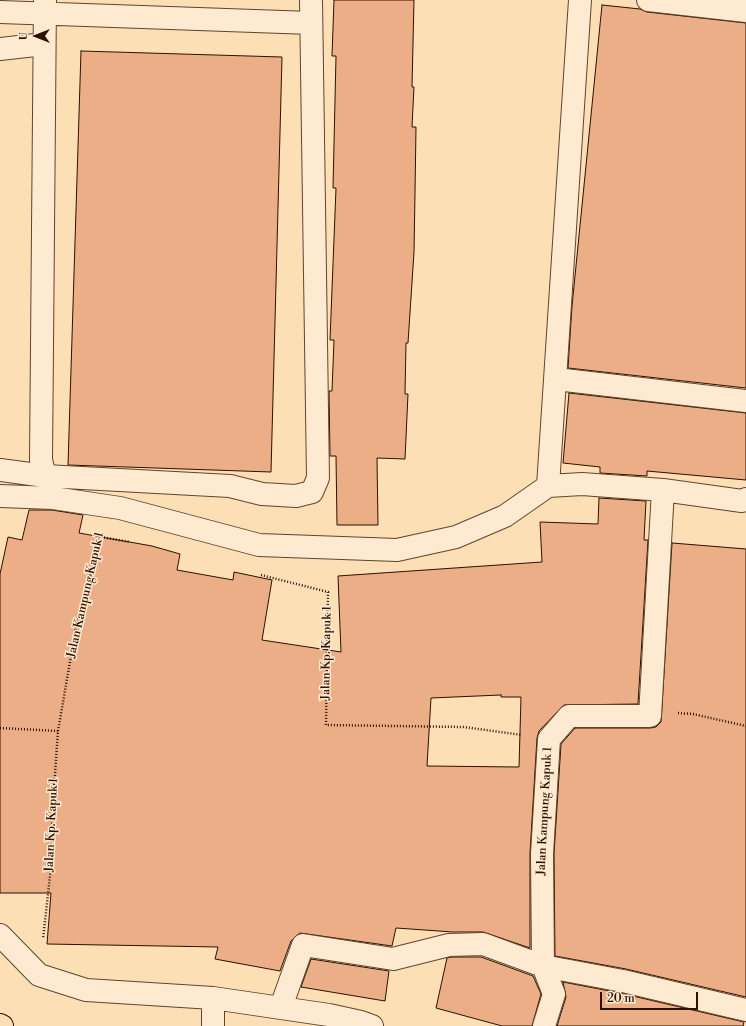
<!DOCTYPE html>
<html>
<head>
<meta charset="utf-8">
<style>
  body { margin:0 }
  #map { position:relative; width:746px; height:1026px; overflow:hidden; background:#fddfb6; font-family:"Libre Bodoni",serif }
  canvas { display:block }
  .north { position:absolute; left:16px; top:16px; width:40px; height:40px; -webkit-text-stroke:3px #feead0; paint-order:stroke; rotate:270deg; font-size:11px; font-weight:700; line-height:16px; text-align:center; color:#2d1000 }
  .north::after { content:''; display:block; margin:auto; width:14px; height:18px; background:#2d1000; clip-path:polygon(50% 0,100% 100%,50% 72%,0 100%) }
  .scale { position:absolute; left:600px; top:992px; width:98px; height:18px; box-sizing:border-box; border:2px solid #2d1000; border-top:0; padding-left:5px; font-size:12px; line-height:14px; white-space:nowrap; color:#2d1000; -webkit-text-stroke:3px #feead0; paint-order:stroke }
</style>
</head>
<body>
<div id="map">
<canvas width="746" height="1026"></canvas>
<div class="north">U</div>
<div class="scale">20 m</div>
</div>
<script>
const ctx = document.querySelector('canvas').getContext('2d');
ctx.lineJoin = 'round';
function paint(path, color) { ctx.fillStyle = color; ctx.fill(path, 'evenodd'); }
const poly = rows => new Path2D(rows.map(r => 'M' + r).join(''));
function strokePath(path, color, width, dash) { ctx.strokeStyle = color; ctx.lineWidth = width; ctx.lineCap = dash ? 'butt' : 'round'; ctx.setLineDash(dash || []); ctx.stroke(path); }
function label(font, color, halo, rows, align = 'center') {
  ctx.font = font + ' "Libre Bodoni",serif'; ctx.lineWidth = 3; ctx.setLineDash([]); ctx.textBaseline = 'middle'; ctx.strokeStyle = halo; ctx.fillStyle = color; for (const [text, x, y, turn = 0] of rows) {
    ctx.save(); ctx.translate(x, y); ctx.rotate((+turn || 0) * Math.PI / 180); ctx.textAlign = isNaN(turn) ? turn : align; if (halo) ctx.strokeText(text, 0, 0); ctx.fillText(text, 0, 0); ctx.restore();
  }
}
const building = poly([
  [334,0,414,0,412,87,414,87,412,127,416,127,415,193,414,252,408,343,406,343,405,394,408,394,405,459,377,458,378,525,337,525,336,456,330,456,329,391,332,391,334,340,330,340,336,188,333,188,336,56,332,56,334,0],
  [602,5,640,9,647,12,746,23,746,388,568,368,572,306,602,5],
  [81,51,282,57,271,472,68,465,81,51],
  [569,393,746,413,746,480,647,471,647,476,600,473,600,467,563,463,569,393],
  [599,498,646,501,644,540,648,540,638,704,564,705,539,731,537,738,530,853,530,948,483,932,453,932,396,928,392,946,300,933,291,941,280,971,215,959,218,947,47,944,51,893,0,893,0,574,8,537,22,540,29,510,52,510,83,515,79,533,152,546,180,554,177,570,233,580,234,572,272,580,262,640,341,652,338,576,542,562,540,522,598,524,599,498],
  [501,695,501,697,521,697,519,767,427,766,431,698,501,695],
  [672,543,746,549,746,997,626,969,555,956,554,854,561,744,575,728,650,728,656,727,661,722,672,543],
  [451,957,481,957,533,976,541,994,532,1026,502,1026,436,1008,447,958,451,957],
  [311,959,389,971,385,1001,301,987,311,959],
  [563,982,620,993,744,1022,743,1026,557,1026,566,997,563,982]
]);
paint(building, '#ebae86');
strokePath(building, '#2d1000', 1);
const minor = poly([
  [45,0,41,460,45,476,230,486,262,494,296,496,312,492,318,478,311,0],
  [648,0,746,11],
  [0,12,311,23],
  [0,49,44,44],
  [556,379,746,401],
  [0,470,45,476],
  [548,486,580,0],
  [0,496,53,498,120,508,259,545,397,550,456,537,505,516,548,486,582,484,663,490,742,501,746,499],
  [0,935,39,975,86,990,213,998,329,1015,361,1022,372,1026],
  [213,998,213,1026],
  [281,1007,303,945,393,959,449,945,483,944,543,966,623,981,746,1010],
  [544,1026,554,994,543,966,542,854,549,739,569,716,650,716,663,490]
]);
const major = poly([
  [0,1025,2,1026]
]);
strokePath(minor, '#61442e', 24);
strokePath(major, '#2d1000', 24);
strokePath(poly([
  [101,537,130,542],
  [261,575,328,592,326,725,464,727,522,735],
  [678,713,693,714,746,726],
  [0,728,58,731,52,817,53,849,43,939],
  [58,731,76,627,101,537]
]), '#2d1000', 2.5, [1, 2]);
strokePath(minor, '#feead0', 22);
strokePath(major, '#fddfb6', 22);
label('12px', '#2d1000', '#feead0', [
  ["Jalan Kampung Kapuk 1",86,595,-77],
  ["Jalan Kp. Kapuk 1",327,653,-89],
  ["Jalan Kampung Kapuk 1",545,811,-87],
  ["Jalan Kp. Kapuk 1",52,825,-87]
]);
</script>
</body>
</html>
